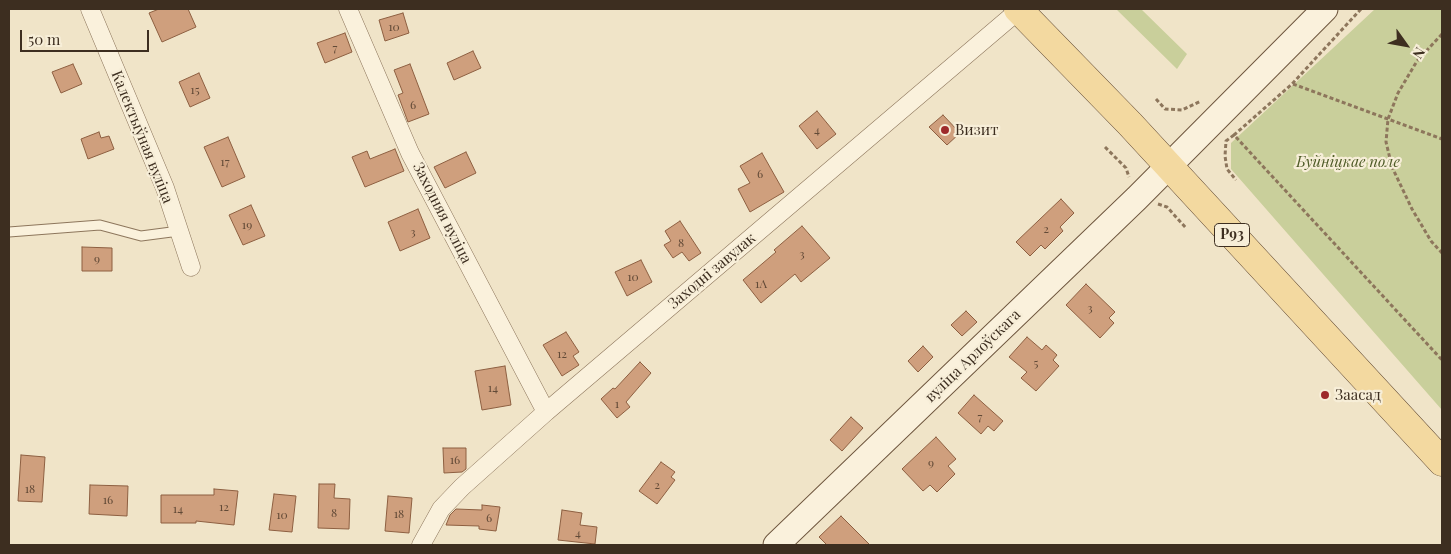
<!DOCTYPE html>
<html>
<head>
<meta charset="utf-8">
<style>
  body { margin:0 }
  #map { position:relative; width:1451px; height:554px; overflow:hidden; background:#f0e4c8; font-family:"Playfair Display",serif }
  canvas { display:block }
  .frame { position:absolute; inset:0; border:10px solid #3d2e20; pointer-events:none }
  .north { position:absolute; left:1381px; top:20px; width:50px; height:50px; -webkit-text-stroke:4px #f7eed8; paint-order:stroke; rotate:122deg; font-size:14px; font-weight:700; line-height:20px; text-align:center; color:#3d2e20 }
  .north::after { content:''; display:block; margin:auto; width:18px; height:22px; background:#3d2e20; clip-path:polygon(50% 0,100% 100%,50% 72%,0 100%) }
  .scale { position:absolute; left:20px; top:30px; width:129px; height:22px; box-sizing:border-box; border:2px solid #3d2e20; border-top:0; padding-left:6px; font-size:15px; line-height:18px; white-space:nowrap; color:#3d2e20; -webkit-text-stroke:4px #f7eed8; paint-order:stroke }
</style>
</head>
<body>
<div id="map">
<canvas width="1451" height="554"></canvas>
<div class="frame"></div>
<div class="north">N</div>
<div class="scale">50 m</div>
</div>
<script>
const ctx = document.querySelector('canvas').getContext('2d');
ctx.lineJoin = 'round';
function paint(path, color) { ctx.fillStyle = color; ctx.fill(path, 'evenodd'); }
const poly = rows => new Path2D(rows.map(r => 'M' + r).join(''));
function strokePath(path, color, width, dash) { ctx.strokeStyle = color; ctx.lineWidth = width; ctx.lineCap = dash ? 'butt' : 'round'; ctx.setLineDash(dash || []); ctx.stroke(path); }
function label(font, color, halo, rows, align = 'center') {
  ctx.font = font + ' "Playfair Display",serif'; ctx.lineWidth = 4.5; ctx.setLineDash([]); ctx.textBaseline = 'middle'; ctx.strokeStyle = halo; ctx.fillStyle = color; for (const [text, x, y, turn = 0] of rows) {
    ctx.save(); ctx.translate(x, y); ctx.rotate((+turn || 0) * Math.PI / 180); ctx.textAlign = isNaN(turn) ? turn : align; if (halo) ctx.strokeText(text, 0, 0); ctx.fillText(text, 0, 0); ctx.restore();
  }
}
paint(poly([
  [1116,9,1141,9,1187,54,1177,69],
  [1375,9,1442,9,1442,410,1231,169,1231,143]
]), '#c9cf9b');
const building = poly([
  [159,9,188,9,196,27,162,42,149,13,159,9],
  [403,13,409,33,385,41,379,20,403,13],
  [345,33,352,52,325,63,317,43,345,33],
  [473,51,481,68,454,80,447,63,473,51],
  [73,64,82,84,61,93,52,72,73,64],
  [410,64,429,114,408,122,398,95,403,93,394,70,410,64],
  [199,73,210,98,190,107,179,82,199,73],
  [817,111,836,134,817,149,799,126,817,111],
  [943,115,960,133,947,145,929,127,943,115],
  [99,132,101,138,109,136,114,149,88,159,81,139,99,132],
  [228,137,245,177,222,187,204,147,228,137],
  [395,149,404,171,365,187,352,157,367,151,370,159,395,149],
  [466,152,476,173,445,188,434,167,466,152],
  [762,153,784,192,750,212,738,189,750,183,740,166,762,153],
  [1061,199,1074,213,1060,227,1063,231,1045,249,1041,245,1030,256,1016,242,1061,199],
  [251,205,265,236,243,245,229,215,251,205],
  [418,209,430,238,400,251,388,222,418,209],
  [680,221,701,253,689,261,682,252,673,258,664,245,671,241,665,231,680,221],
  [802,226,830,258,801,282,795,274,761,303,743,280,776,252,774,250,802,226],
  [82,247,112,248,112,271,82,271,82,247],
  [641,260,652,282,627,296,615,272,641,260],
  [1086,284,1115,312,1109,318,1114,323,1100,338,1066,305,1086,284],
  [966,311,977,322,962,336,951,325,966,311],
  [566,332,579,352,573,356,579,365,562,376,543,345,566,332],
  [1027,337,1042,350,1046,345,1057,355,1053,360,1059,366,1036,391,1021,378,1027,372,1009,357,1027,337],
  [923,346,933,357,918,372,908,361,923,346],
  [640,362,651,373,626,402,630,407,617,418,601,399,613,388,615,389,640,362],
  [505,366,511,405,482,410,475,371,505,366],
  [974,395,1003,421,994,431,988,426,981,434,958,413,974,395],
  [851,417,863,428,842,451,830,440,851,417],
  [936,437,956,459,948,466,955,474,937,492,930,485,923,491,902,469,936,437],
  [443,448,466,448,466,469,462,472,444,473,443,448],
  [21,455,45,457,42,502,18,501,21,455],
  [661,462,675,472,671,477,675,480,657,504,639,491,661,462],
  [319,484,335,484,334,498,350,499,349,529,318,528,319,484],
  [90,485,128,486,127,516,89,514,90,485],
  [214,489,238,491,234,525,196,521,196,523,161,523,161,495,214,495,214,489],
  [274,494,296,496,292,532,269,530,274,494],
  [388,496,412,498,409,533,385,531,388,496],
  [482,505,500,507,496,531,479,529,479,526,446,525,450,515,456,509,482,510,482,505],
  [562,510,582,513,580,525,597,527,595,544,558,540,562,510],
  [841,516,870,545,827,545,819,537,841,516]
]);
paint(building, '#cf9f7d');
strokePath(building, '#8d5f41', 1);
const lane = poly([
  [9,232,100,225,141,236,179,231]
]);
const street = poly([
  [90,9,165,188,191,267],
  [348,9,410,153,546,412],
  [421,545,441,509,462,487,546,412,1019,10]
]);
const secondary = poly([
  [776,545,1137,198,1325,9]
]);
const primary = poly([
  [1018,9,1130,124,1442,462]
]);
strokePath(lane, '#8d765c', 11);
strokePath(street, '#8d765c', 19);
strokePath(secondary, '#6f573f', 27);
strokePath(primary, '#5b4430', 29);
strokePath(poly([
  [1361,9,1292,84,1234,135,1442,360],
  [1442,34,1417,61,1398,93,1388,119,1386,142,1392,167,1412,209,1431,241,1442,253],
  [1293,84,1442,139],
  [1156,99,1165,109,1182,110,1201,101],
  [1234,135,1226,141,1225,156,1227,169,1236,180],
  [1105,147,1126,168,1129,177],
  [1158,204,1167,207,1186,228]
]), '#8d765c', 3, [4, 2.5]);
strokePath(lane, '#faf1dc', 9);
strokePath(street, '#faf1dc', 18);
strokePath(secondary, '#faf1dc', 25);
strokePath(primary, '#f3d9a0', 28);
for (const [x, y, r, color] of [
  [945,130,5,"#9e2a2b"],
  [1325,395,5,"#9e2a2b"]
]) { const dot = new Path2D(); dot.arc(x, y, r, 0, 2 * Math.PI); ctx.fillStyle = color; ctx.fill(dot); strokePath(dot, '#f7eed8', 2); }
label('12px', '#624a37', null, [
  ["10",394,27],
  ["7",335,48],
  ["15",195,90],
  ["6",413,105],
  ["4",817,130],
  ["17",225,162],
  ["6",760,174],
  ["19",247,225],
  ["2",1046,229],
  ["3",413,232],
  ["8",681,243],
  ["3",802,254],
  ["9",97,259],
  ["10",633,277],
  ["1А",761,284],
  ["3",1090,308],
  ["12",562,354],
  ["5",1036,363],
  ["14",493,388],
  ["1",617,404],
  ["7",980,417],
  ["16",455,460],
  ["9",931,463],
  ["2",657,485],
  ["18",30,489],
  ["16",108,500],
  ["12",224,507],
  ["14",178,509],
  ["8",334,513],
  ["18",399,514],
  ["10",282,515],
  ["6",489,518],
  ["4",578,533]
]);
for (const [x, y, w] of [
  [1232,235,35]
]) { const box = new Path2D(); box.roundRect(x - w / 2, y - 11.5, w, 23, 4); ctx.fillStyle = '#f7eed8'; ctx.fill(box); strokePath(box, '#3d2e20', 1); }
label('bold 14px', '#3d2e20', null, [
  ["Р93",1232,235]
]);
label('15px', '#3d2e20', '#f7eed8', [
  ["Визит",955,130],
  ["Заасад",1335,395]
], 'left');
label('15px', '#3d2e20', '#f7eed8', [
  ["Калектыўная вуліца",142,137,68],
  ["Заходняя вуліца",442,213,63],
  ["Заходні завулак",712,271,-40],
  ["вуліца Арлоўскага",973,356,-44]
]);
label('italic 15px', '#4d5a26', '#f7eed8', [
  ["Буйніцкае поле",1348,162]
]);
</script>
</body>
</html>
